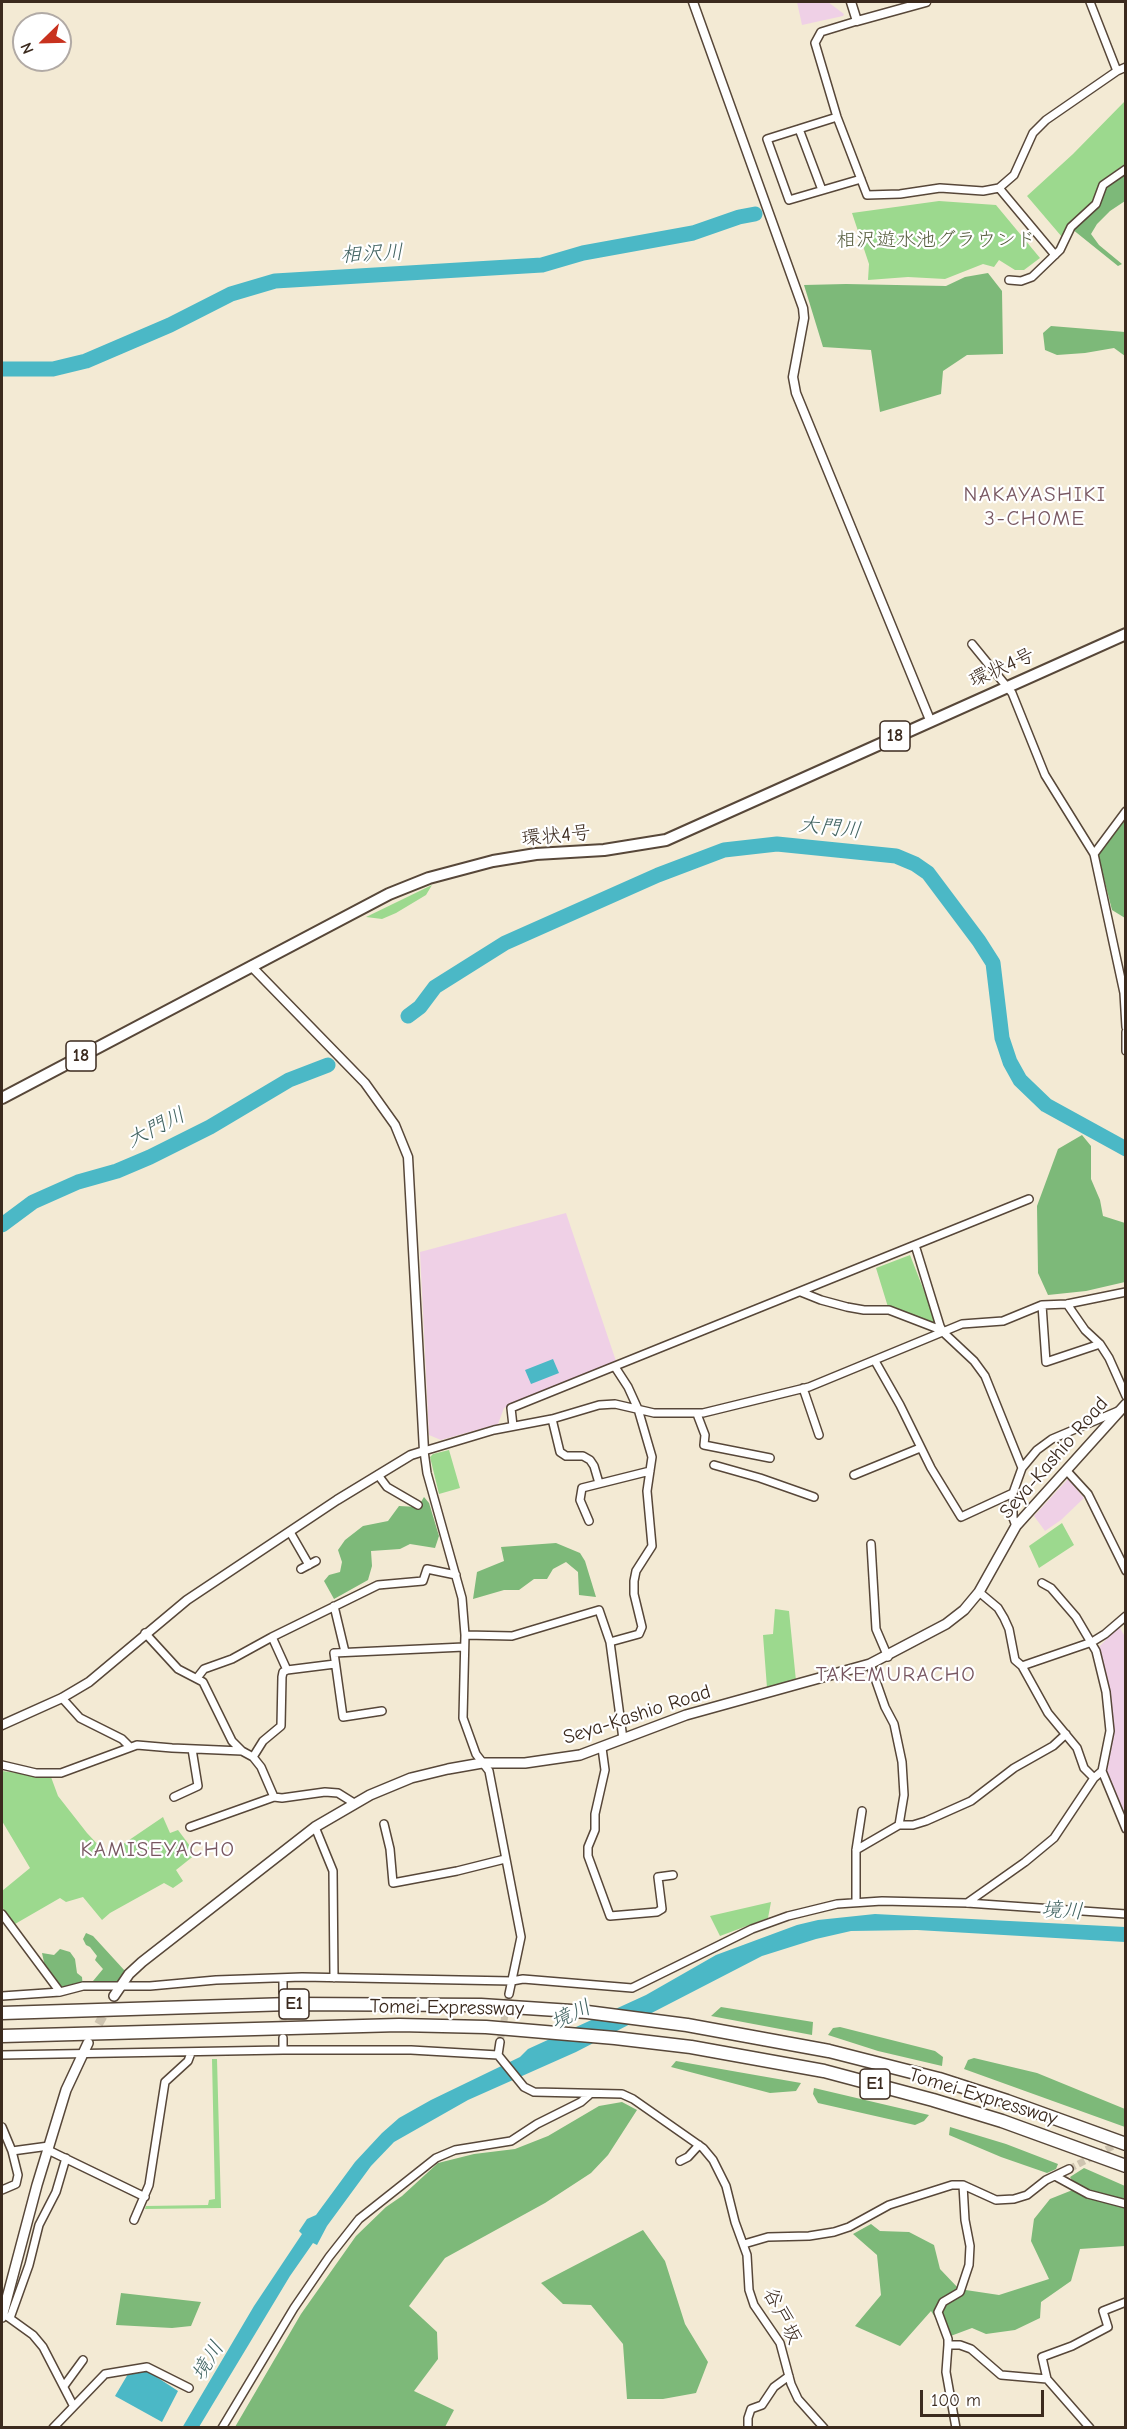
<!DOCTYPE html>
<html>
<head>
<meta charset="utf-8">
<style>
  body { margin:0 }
  #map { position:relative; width:1127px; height:2429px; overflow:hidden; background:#f3ead4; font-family:"Comic Neue",sans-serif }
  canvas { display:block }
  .frame { position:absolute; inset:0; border:3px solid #3b2a1e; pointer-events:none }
  .north { position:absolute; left:12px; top:12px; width:60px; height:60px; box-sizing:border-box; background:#fff; border:2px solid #b1aaa5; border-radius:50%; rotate:247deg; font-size:16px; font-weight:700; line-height:24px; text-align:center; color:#3b2a1e }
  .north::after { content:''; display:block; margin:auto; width:21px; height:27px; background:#c8321e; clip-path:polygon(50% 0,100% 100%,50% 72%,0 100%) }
  .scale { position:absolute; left:920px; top:2390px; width:124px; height:27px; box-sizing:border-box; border:3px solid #3b2a1e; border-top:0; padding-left:8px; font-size:18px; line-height:21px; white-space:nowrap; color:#3b2a1e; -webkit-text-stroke:4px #fff; paint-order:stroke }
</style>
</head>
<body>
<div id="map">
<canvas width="1127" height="2429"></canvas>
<div class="frame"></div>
<div class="north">N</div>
<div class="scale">100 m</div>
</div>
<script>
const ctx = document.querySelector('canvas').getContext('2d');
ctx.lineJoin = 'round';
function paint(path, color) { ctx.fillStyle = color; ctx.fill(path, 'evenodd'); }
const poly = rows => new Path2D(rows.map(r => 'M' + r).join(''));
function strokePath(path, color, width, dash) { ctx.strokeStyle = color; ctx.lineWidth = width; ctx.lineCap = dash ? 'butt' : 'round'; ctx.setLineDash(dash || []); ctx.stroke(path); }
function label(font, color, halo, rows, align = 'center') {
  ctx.font = font + ' "Comic Neue","Klee One",sans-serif'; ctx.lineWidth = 4.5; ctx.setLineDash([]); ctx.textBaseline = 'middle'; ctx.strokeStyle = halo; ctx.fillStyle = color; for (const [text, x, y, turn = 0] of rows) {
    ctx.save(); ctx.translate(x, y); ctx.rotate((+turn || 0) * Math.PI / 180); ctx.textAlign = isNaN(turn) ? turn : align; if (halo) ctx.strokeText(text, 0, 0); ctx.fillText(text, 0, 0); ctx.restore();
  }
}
paint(poly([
  [797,2,828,2,844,14,843,16,802,25],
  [566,1213,617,1364,504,1408,498,1424,441,1440,429,1435,420,1252],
  [1068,1479,1084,1498,1061,1520,1045,1531,1034,1516],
  [1119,1626,1126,1639,1125,1820,1106,1773,1113,1730,1099,1651,1099,1647]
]), '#efd0e6');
paint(poly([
  [1125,101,1125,164,1100,182,1093,202,1069,223,1062,237,1027,196,1073,154],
  [939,201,996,205,1040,258,1024,270,1015,270,999,260,994,267,983,264,945,279,908,277,868,280,869,264,852,213],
  [432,885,426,895,396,913,382,919,366,917],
  [910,1255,937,1324,888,1307,876,1268],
  [449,1450,460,1488,439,1494,430,1457,433,1454],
  [1062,1523,1074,1545,1039,1568,1029,1546],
  [775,1609,789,1611,796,1681,767,1688,763,1635,773,1634],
  [2,1771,51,1777,58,1796,87,1833,103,1850,110,1853,163,1817,170,1833,178,1830,196,1854,176,1870,183,1881,173,1888,164,1883,110,1913,102,1920,83,1897,66,1902,60,1898,15,1924,2,1907,2,1891,30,1868,2,1821],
  [771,1902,768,1918,720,1936,710,1916],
  [212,2059,217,2059,221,2208,145,2209,146,2206,208,2205,209,2200,215,2199]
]), '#9cd98e');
paint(poly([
  [1123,175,1125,177,1125,201,1110,211,1097,224,1091,234,1099,245,1122,264,1118,266,1072,229,1099,206,1107,187],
  [988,273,1002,291,1003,354,967,355,943,371,941,394,880,412,871,350,823,347,804,285,846,284,946,286,965,277],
  [1051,326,1125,332,1125,356,1114,348,1085,353,1057,355,1045,350,1043,333],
  [1125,819,1125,918,1112,910,1098,855],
  [1082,1135,1091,1146,1091,1179,1100,1200,1103,1216,1125,1223,1125,1282,1086,1291,1048,1295,1038,1273,1037,1206,1058,1149],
  [424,1497,429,1503,439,1536,435,1548,410,1544,400,1549,371,1551,372,1566,368,1580,334,1599,324,1581,329,1575,340,1572,342,1562,338,1550,345,1540,363,1526,388,1521,399,1506,418,1507],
  [556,1543,580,1553,585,1561,596,1597,579,1595,578,1572,566,1562,553,1569,547,1579,534,1579,519,1590,504,1590,473,1599,477,1572,504,1561,501,1547],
  [86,1933,93,1936,125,1971,119,1981,110,1988,93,1981,103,1969,95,1960,97,1956,90,1947,86,1945,83,1939],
  [60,1949,70,1952,75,1959,77,1973,82,1977,83,1989,60,1988,45,1967,42,1953,54,1955],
  [721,2007,813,2022,812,2035,711,2016],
  [840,2027,935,2051,943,2057,942,2066,878,2051,828,2035,833,2028],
  [974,2058,1037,2073,1125,2109,1125,2127,964,2069,968,2060],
  [676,2061,738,2072,801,2083,796,2091,770,2093,671,2067],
  [814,2088,929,2115,924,2121,915,2125,818,2103,813,2094],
  [622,2102,637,2110,608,2155,591,2173,545,2203,445,2258,409,2306,437,2332,438,2359,414,2391,454,2410,445,2427,235,2427,301,2314,356,2236,386,2207,402,2196,438,2163,474,2154,515,2149,548,2136,599,2106],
  [950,2127,1006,2144,1058,2164,1056,2169,1047,2173,1001,2157,949,2135],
  [1084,2168,1125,2186,1125,2246,1080,2249,1071,2281,1041,2302,1040,2318,1015,2330,986,2334,972,2328,948,2337,931,2311,900,2346,855,2326,881,2295,877,2255,853,2234,871,2224,880,2231,909,2232,934,2245,940,2269,959,2289,999,2295,1049,2279,1031,2241,1034,2219,1050,2199,1075,2189,1075,2185,1070,2177],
  [643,2230,665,2261,685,2324,708,2362,696,2393,663,2399,627,2399,623,2344,591,2305,563,2304,541,2283],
  [121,2293,201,2302,191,2326,172,2328,116,2325]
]), '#7db979');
paint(poly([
  [553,1359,559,1373,531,1384,525,1370],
  [875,1914,1125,1927,1125,1942,917,1930,851,1931,816,1939,762,1956,576,2052,468,2100,394,2142,371,2166,327,2226,317,2245,313,2243,290,2276,199,2427,182,2428,254,2306,302,2234,299,2231,307,2219,316,2215,355,2162,382,2133,399,2118,431,2100,520,2057,528,2049,646,1995,716,1955,797,1925,818,1920],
  [146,2370,178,2391,162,2422,115,2396,128,2374]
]), '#4bb8c6');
strokePath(poly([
  [2,369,53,369,86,361,170,325,231,294,275,281,542,265,583,253,693,233,739,217,755,214],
  [408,1016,420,1007,435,987,505,943,658,875,724,850,777,844,896,856,915,864,928,873,979,941,993,963,1002,1038,1010,1062,1020,1080,1046,1105,1126,1149],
  [2,1225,33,1202,78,1182,117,1171,150,1157,210,1127,289,1080,328,1065]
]), '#4bb8c6', 15);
strokePath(poly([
  [283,2031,283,1992],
  [500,2042,509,1994],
  [1069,2169,1121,2142]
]), '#cec4b0', 7, [7, 3.5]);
strokePath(poly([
  [92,2036,114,1996]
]), '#cec4b0', 9, [9, 4.5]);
const minor = poly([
  [1090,2,1117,71],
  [857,21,821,32,815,43,837,117,867,195,900,194,940,188,983,191,999,188,1014,175,1033,133,1046,120,1117,71,1126,67],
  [837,117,767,139,789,200,861,179],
  [799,129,822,190],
  [999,188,1055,255],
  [1009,280,1021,281,1032,277,1060,250,1071,227,1096,204,1103,185,1126,169],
  [972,644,1012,693,1045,775,1094,854,1124,993,1126,1027],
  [1094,854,1126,811],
  [1126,1032,1126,1051],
  [915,1245,940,1326,943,1332,974,1361,985,1376,1022,1468,1013,1493,1013,1518,1016,1526],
  [801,1292,821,1300,847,1307,864,1310,889,1310,941,1330],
  [1067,1304,1085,1330,1100,1344,1109,1358,1126,1396],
  [1042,1305,1046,1362,1100,1344],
  [875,1361,900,1405,931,1468,961,1517,1013,1493],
  [615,1367,628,1387,638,1409,652,1457,647,1491,652,1546,636,1571,634,1581,634,1594,642,1627,639,1634,610,1642,623,1739],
  [803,1388,819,1435],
  [697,1414,705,1435,704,1445,770,1458],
  [552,1419,560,1452,566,1456,583,1456,590,1460,594,1466,599,1483],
  [513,1426,511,1408,1029,1199],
  [714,1465,760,1478,814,1497],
  [1022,1468,1037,1450,1052,1439,1118,1411],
  [1066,1470,1088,1494,1126,1571],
  [378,1475,387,1487,418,1505],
  [854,1475,920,1448],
  [589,1521,580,1500,582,1488,650,1471],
  [290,1532,309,1565],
  [871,1544,876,1629,888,1657],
  [301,1569,316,1561],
  [979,1592,998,1608,1004,1618,1009,1629,1015,1660,1022,1666,1048,1713,1077,1748,1084,1768,1094,1778],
  [334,1606,345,1652],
  [145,1633,178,1669,203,1682,232,1741,242,1751],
  [465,1635,512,1636,599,1610,610,1642],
  [335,1664,287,1670,272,1637,378,1585,423,1581,427,1569,456,1575],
  [870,1664,885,1707,894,1724,902,1762,904,1795,899,1825],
  [1022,1666,1092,1642,1105,1634,1126,1616],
  [197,1678,204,1669,232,1659,272,1637],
  [62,1698,80,1718,122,1739,129,1746],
  [382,1711,343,1717,334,1653,464,1647],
  [602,1748,605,1770,595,1814,595,1830,588,1847,588,1856,610,1916,657,1912,662,1909,658,1877,673,1875],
  [253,1757,263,1741,281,1726,282,1677,283,1672,287,1670],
  [2,1765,36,1773,61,1773,137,1745,172,1748,242,1751,253,1757,261,1767,274,1797],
  [1102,1771,1126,1829],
  [174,1797,198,1786,192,1749],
  [384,1824,390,1849,393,1883,457,1871,505,1859],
  [190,1827,274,1797,282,1798,325,1792,338,1793,354,1803],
  [315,1827,333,1871,334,1978],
  [856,1850,899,1825,913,1825,926,1821,971,1801,1014,1768,1053,1746,1066,1734],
  [856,1902,856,1850,862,1811],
  [967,1903,1025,1862,1054,1838,1094,1778,1102,1771,1110,1731,1106,1692,1096,1651,1076,1617,1051,1588,1042,1583],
  [2,1914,60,1992],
  [283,1992,283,1979],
  [509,1994,521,1937,489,1771,476,1754,463,1718,465,1635,462,1598,427,1473,424,1451,494,1430,552,1419,599,1405,615,1404,654,1413,703,1413,809,1387,962,1324,1003,1321,1042,1305,1067,1304,1126,1292],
  [2,1996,60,1992,83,1986,150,1986,216,1980,302,1977,512,1981,523,1979,632,1988,752,1929,788,1916,837,1904,882,1901,967,1903,1126,1914],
  [283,2050,283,2038],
  [2,2055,283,2050,411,2050,498,2055],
  [498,2055,524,2087,534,2092,622,2094,633,2099,703,2148,713,2160,726,2186,735,2222,747,2255,749,2290,754,2305,780,2343,791,2384,798,2399,824,2428],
  [498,2055,500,2042],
  [2,2127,12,2151,18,2175,16,2184,2,2190],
  [48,2150,145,2197],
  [12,2151,49,2146],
  [680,2161,688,2157,699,2145],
  [1055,2176,1088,2194,1126,2204],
  [134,2220,149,2185,165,2082,188,2061,191,2053],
  [744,2244,768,2237,809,2236,834,2232,849,2227,889,2205,952,2185,963,2185,996,2200,1014,2199,1027,2195,1046,2180,1069,2169],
  [8,2317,33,2335,43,2347,73,2405],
  [10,2318,29,2265,39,2225,56,2192,66,2158],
  [948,2345,948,2339,938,2312,943,2302,960,2292,969,2265,970,2246,965,2220,963,2185],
  [64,2386,83,2360],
  [53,2428,105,2374,147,2367,189,2388],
  [222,2428,294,2308,329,2257,359,2219,436,2158,455,2150,511,2141,537,2124,581,2102,589,2095],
  [748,2428,748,2418,751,2409,762,2405,774,2387,789,2376],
  [956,2428,946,2372,948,2345,960,2345,971,2349,1001,2375,1047,2379],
  [1090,2428,1047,2379,1042,2357,1072,2346,1108,2327,1103,2311,1126,2302]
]);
const tertiary = poly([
  [693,2,803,308,804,318,793,377,796,393,930,720],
  [851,2,857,21,926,2],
  [2,1725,62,1698,89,1682,187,1600,337,1500,411,1455,424,1451,408,1157,395,1125,365,1083,251,966]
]);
const secondary = poly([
  [114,1996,129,1974,142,1962,315,1827,370,1795,411,1778,448,1769,482,1763,525,1763,580,1755,686,1715,870,1664,946,1624,964,1610,979,1592,1016,1526,1126,1404],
  [2,2317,37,2185,66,2090,88,2043]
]);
const primary = poly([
  [2,1098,389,894,429,878,493,861,536,854,604,850,666,840,1126,634]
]);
const motorway = poly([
  [2,2013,290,2004,481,2005,587,2012,687,2025,829,2051,939,2079,1007,2101,1126,2144],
  [2,2036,399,2025,486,2027,615,2038,691,2047,824,2071,933,2100,1002,2121,1126,2166]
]);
strokePath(minor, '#574739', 10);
strokePath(tertiary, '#574739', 11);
strokePath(secondary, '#574739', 12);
strokePath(primary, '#574739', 14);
strokePath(motorway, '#574739', 15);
strokePath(minor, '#fff', 7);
strokePath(tertiary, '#fff', 8);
strokePath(secondary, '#fff', 9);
strokePath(primary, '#fff', 10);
strokePath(motorway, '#fff', 12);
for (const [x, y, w] of [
  [895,736,30],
  [81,1056,30],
  [294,2004,30],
  [875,2084,30]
]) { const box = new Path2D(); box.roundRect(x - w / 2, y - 15, w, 30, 4.5); ctx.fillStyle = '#fff'; ctx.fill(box); strokePath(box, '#3b2a1e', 1.5); }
label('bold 18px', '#3b2a1e', null, [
  ["18",895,736],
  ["18",81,1056],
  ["E1",294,2004],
  ["E1",875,2084]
]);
label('20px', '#585f40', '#fff', [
  ["相沢遊水池グラウンド",936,240]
]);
label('20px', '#3b2a1e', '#fff', [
  ["環状4号",1002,668,-24],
  ["環状4号",556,836,-5],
  ["Seya-Kashio Road",1054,1458,-49],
  ["Seya-Kashio Road",637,1715,-18],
  ["Tomei Expressway",447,2008,1],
  ["Tomei Expressway",983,2097,17],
  ["谷戸坂",782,2316,63]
]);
label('italic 21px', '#416361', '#fff', [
  ["相沢川",372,254,-3],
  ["大門川",830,828,6],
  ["大門川",156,1128,-27],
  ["境川",1062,1911,3],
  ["境川",571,2015,-25],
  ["境川",208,2361,-58]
]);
ctx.letterSpacing = '1.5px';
label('21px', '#785761', '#fff', [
  ["NAKAYASHIKI",1035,495],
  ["3-CHOME",1035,519],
  ["TAKEMURACHO",896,1675],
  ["KAMISEYACHO",158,1850]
]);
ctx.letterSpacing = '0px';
</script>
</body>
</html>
